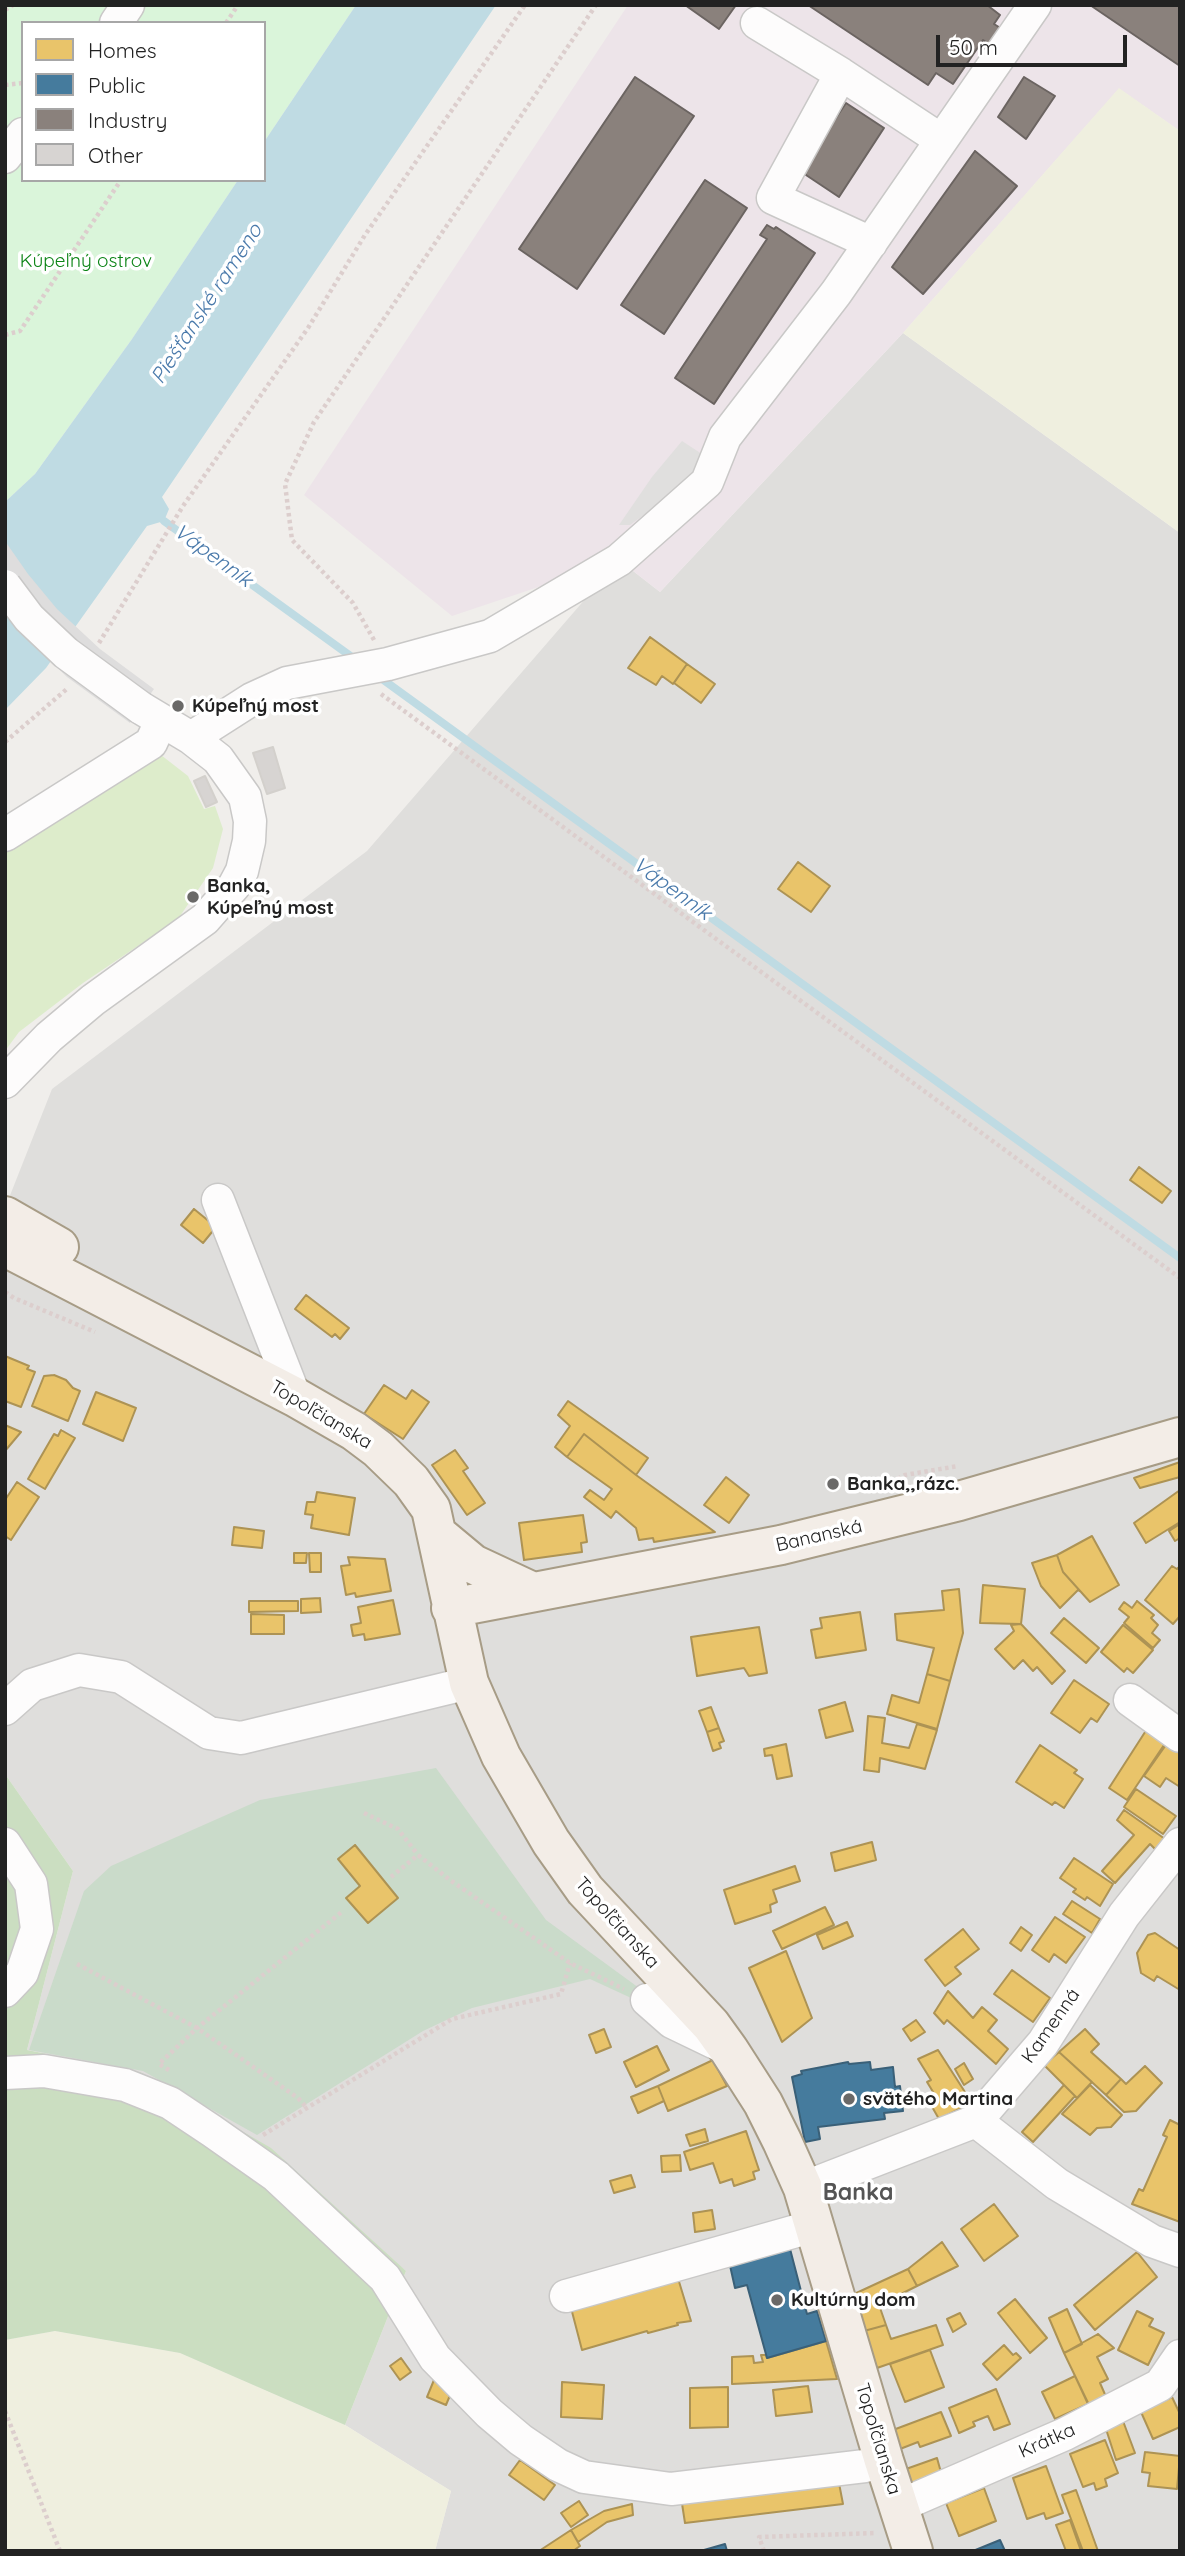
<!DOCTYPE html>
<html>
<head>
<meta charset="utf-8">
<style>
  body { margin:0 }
  #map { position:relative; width:1185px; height:2556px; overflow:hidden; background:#f0eeeb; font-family:Quicksand,sans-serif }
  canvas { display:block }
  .frame { position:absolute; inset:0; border:7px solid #222; pointer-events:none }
  .legend { position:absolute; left:21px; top:21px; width:245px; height:161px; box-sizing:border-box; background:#fff; border:2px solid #a7a7a7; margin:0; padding:9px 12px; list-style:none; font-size:21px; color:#222 }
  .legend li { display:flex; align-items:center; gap:14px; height:35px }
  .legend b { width:35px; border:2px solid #a7a7a7 }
  .scale { position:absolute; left:936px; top:35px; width:191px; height:32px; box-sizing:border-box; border:4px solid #222; border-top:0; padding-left:9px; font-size:21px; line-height:24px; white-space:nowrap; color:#222; -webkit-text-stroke:5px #fff; paint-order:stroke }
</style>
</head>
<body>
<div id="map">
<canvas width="1185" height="2556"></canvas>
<div class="frame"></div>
<ul class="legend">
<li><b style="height:19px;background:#e9c46a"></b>Homes</li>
<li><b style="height:19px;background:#457b9d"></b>Public</li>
<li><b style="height:19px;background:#8a817c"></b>Industry</li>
<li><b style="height:19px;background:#d7d4d2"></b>Other</li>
</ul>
<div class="scale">50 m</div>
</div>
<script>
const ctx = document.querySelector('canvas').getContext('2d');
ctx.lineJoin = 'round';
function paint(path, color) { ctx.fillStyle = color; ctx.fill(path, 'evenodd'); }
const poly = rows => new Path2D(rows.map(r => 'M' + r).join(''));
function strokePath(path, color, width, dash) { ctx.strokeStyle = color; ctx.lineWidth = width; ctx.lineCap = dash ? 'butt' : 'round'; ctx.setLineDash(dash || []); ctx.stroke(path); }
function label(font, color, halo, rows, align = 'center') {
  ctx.font = font + ' Quicksand,sans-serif'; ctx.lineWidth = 7; ctx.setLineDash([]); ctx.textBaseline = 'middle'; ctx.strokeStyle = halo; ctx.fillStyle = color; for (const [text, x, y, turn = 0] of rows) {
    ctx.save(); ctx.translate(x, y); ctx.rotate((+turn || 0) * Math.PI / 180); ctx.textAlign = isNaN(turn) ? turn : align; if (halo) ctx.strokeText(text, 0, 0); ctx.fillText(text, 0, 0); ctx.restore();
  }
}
paint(poly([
  [903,333,1180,533,1180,2551,435,2551,451,2491,345,2425,406,2271,140,2072,27,2050,73,1871,5,1774,5,1197,9,1198,52,1089,367,851,619,560,660,592]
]), '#dfdedc');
paint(poly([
  [628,5,1180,5,1180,131,1119,89,903,333,660,592,619,560,452,616,304,495]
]), '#ede4e9');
paint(poly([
  [1119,88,1180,131,1180,533,903,333],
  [55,2331,180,2353,345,2425,451,2491,435,2551,5,2551,5,2340]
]), '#efefdf');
paint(poly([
  [161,755,188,776,204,809,215,806,223,829,213,868,178,919,83,983,19,1032,5,1051,5,846,105,786]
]), '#ddeccb');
paint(poly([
  [5,1774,73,1871,27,2050,140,2072,271,2148,406,2271,345,2425,180,2353,55,2331,5,2340]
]), '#cbdec1');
paint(poly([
  [436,1768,546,1920,650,1996,642,2003,590,1979,472,2008,423,2031,257,2135,143,2071,29,2050,84,1891,111,1866,260,1800]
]), '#cadbca');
paint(poly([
  [5,5,356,5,264,142,264,23,23,23,23,180,238,180,132,339,35,474,5,502]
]), '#daf5da');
paint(poly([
  [682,441,708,458,675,492,630,525,619,525,652,477]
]), '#e0dfde');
paint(poly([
  [356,5,496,5,162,497,169,509,164,521,147,526,46,668,5,710,5,502,35,474,132,339,238,180,264,180,264,142]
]), '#bfdbe3');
paint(poly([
  [5,541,28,574,57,609,100,649,154,689,130,723,67,677,26,638,5,613]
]), '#dedddd');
const homes = poly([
  [650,637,687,664,673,684,662,676,656,685,628,668,650,637],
  [687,664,715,684,701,703,674,683,687,664],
  [798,862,830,886,811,912,778,889,798,862],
  [1139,1167,1171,1191,1162,1203,1130,1180,1139,1167],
  [194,1209,216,1227,203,1243,181,1225,194,1209],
  [306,1295,349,1328,340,1339,335,1334,332,1337,295,1309,306,1295],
  [5,1356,29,1366,27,1369,35,1372,21,1407,5,1401,5,1356],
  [54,1375,66,1380,73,1388,80,1391,68,1421,32,1406,44,1376,54,1375],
  [384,1385,406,1399,412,1390,429,1402,403,1439,364,1414,384,1385],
  [96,1392,136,1408,123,1441,83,1424,96,1392],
  [568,1401,648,1458,636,1475,584,1434,567,1457,555,1447,570,1426,558,1415,568,1401],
  [5,1425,21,1432,5,1451,5,1425],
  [61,1430,75,1438,45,1489,28,1479,54,1434,58,1436,61,1430],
  [584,1434,636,1475,715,1532,654,1542,653,1538,639,1540,636,1528,616,1511,611,1518,584,1497,590,1490,604,1500,612,1489,567,1457,584,1434],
  [455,1450,468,1468,463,1471,485,1503,467,1515,432,1465,455,1450],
  [1180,1462,1180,1477,1140,1488,1134,1478,1180,1462],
  [726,1477,749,1495,729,1523,704,1505,726,1477],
  [17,1482,39,1497,11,1540,5,1536,5,1500,17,1482],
  [1180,1490,1180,1522,1146,1543,1134,1523,1180,1490],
  [317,1492,355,1498,349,1535,311,1528,313,1515,305,1514,307,1502,315,1502,317,1492],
  [583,1515,587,1542,581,1543,582,1552,524,1560,519,1523,583,1515],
  [1180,1524,1180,1538,1175,1541,1169,1531,1180,1524],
  [234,1527,264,1531,262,1548,232,1545,234,1527],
  [1092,1536,1119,1585,1090,1602,1063,1572,1057,1555,1092,1536],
  [294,1553,307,1553,306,1563,294,1563,294,1553],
  [309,1553,321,1553,321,1572,310,1572,309,1553],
  [1057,1555,1063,1572,1081,1592,1078,1590,1060,1608,1041,1586,1032,1563,1057,1555],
  [348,1557,385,1559,391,1591,356,1597,355,1593,346,1595,341,1566,350,1565,348,1557],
  [1172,1566,1177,1569,1180,1566,1180,1616,1173,1624,1145,1600,1172,1566],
  [983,1585,1025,1589,1021,1624,980,1623,983,1585],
  [959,1589,963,1633,950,1681,927,1674,934,1648,897,1640,895,1614,944,1610,942,1591,959,1589],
  [320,1598,321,1612,301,1613,301,1599,320,1598],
  [393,1600,400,1634,365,1640,364,1634,353,1636,351,1625,361,1623,358,1607,393,1600],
  [249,1601,298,1601,298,1611,249,1612,249,1601],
  [1137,1601,1154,1615,1151,1618,1158,1625,1152,1633,1160,1640,1153,1648,1124,1623,1129,1617,1119,1609,1124,1602,1132,1608,1137,1601],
  [860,1612,866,1650,816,1658,811,1630,822,1628,820,1618,860,1612],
  [251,1614,284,1615,284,1634,251,1634,251,1614],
  [1064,1618,1099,1648,1086,1663,1051,1633,1064,1618],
  [1021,1624,1065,1671,1052,1684,1037,1667,1033,1671,1023,1660,1014,1669,995,1649,1014,1631,1011,1625,1021,1624],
  [1123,1625,1153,1650,1133,1673,1127,1668,1124,1672,1101,1652,1123,1625],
  [759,1627,767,1673,749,1676,744,1668,697,1676,691,1637,759,1627],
  [927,1674,950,1681,937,1729,887,1714,892,1695,919,1703,927,1674],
  [1074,1680,1109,1704,1097,1722,1091,1718,1080,1733,1051,1713,1074,1680],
  [845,1702,853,1731,826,1738,819,1710,845,1702],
  [711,1707,719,1728,707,1732,699,1711,711,1707],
  [868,1716,885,1718,882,1743,909,1748,917,1724,937,1730,925,1769,880,1758,879,1772,864,1770,868,1716],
  [719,1728,724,1741,719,1743,721,1748,713,1751,707,1732,719,1728],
  [1147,1729,1166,1742,1127,1800,1109,1788,1147,1729],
  [1168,1742,1180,1751,1180,1787,1166,1778,1160,1787,1144,1776,1168,1742],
  [786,1744,792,1776,777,1779,772,1755,765,1756,764,1749,786,1744],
  [1040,1745,1077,1770,1074,1773,1083,1779,1064,1808,1055,1802,1052,1805,1016,1782,1040,1745],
  [1136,1789,1176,1816,1163,1834,1124,1807,1136,1789],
  [1124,1810,1165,1839,1156,1850,1150,1844,1115,1883,1102,1871,1134,1835,1117,1820,1124,1810],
  [872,1842,876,1860,835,1871,831,1853,872,1842],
  [355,1845,398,1898,368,1923,346,1898,360,1886,338,1859,355,1845],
  [1074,1858,1113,1884,1100,1906,1087,1897,1085,1900,1073,1892,1076,1889,1060,1878,1074,1858],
  [795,1866,800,1881,773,1890,777,1902,770,1905,771,1912,735,1924,724,1890,795,1866],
  [1072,1901,1100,1919,1092,1933,1063,1914,1072,1901],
  [825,1907,834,1925,782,1949,773,1931,825,1907],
  [1055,1917,1085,1937,1066,1963,1054,1954,1049,1962,1032,1950,1055,1917],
  [847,1922,853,1936,823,1949,817,1935,847,1922],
  [1021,1927,1032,1935,1021,1951,1010,1943,1021,1927],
  [963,1929,979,1949,955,1967,961,1974,945,1986,925,1960,963,1929],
  [1155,1933,1180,1950,1180,1990,1157,1976,1154,1981,1141,1973,1137,1953,1148,1935,1155,1933],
  [786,1951,812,2018,782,2042,749,1968,786,1951],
  [1012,1970,1050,1998,1033,2022,994,1994,1012,1970],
  [948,1991,973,2018,982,2007,997,2020,988,2031,1008,2049,996,2064,947,2020,944,2024,934,2013,948,1991],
  [916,2020,925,2032,911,2041,903,2029,916,2020],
  [604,2029,611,2047,596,2053,589,2035,604,2029],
  [1085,2029,1099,2044,1091,2052,1121,2079,1106,2095,1059,2052,1085,2029],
  [657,2046,669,2070,636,2087,624,2062,657,2046],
  [938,2050,972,2103,939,2119,931,2105,938,2100,927,2082,931,2080,918,2059,938,2050],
  [1059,2052,1092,2082,1077,2098,1044,2065,1059,2052],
  [713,2060,727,2086,668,2111,658,2086,713,2060],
  [964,2063,973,2079,964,2085,955,2069,964,2063],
  [1145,2066,1162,2083,1136,2111,1124,2112,1106,2095,1121,2079,1126,2084,1145,2066],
  [1064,2085,1075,2096,1033,2142,1022,2132,1064,2085],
  [1090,2085,1122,2115,1111,2127,1097,2128,1090,2135,1062,2114,1090,2085],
  [658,2086,664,2101,638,2113,631,2097,658,2086],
  [1170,2120,1180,2125,1180,2222,1132,2204,1139,2189,1143,2191,1167,2137,1163,2135,1170,2120],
  [705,2129,708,2141,690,2146,686,2135,705,2129],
  [746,2131,759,2170,753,2172,755,2179,734,2186,732,2179,720,2183,713,2163,690,2170,684,2152,746,2131],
  [680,2155,681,2171,662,2172,661,2156,680,2155],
  [631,2175,635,2187,614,2193,610,2181,631,2175],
  [994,2204,1018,2236,984,2261,961,2229,994,2204],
  [712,2210,715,2229,695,2232,693,2213,712,2210],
  [942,2242,958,2266,917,2286,908,2269,942,2242],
  [1137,2252,1157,2277,1095,2330,1074,2305,1137,2252],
  [908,2269,917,2286,879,2305,886,2325,864,2331,852,2295,908,2269],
  [677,2275,691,2321,677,2323,678,2325,648,2333,647,2331,582,2350,570,2304,677,2275],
  [1015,2299,1047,2338,1030,2353,998,2313,1015,2299],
  [1067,2309,1082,2344,1064,2353,1049,2318,1067,2309],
  [1137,2311,1153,2319,1149,2326,1164,2333,1148,2365,1118,2350,1137,2311],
  [960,2313,966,2324,953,2332,947,2319,960,2313],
  [886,2325,891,2339,936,2325,943,2345,877,2368,864,2331,886,2325],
  [1098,2334,1114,2348,1097,2357,1108,2379,1100,2383,1107,2399,1091,2409,1064,2353,1098,2334],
  [826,2341,837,2379,732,2384,732,2357,753,2356,754,2363,763,2362,761,2355,766,2355,767,2358,826,2341],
  [1004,2345,1013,2355,1016,2353,1021,2358,997,2380,983,2364,1004,2345],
  [930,2350,944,2387,905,2402,890,2364,930,2350],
  [401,2358,411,2372,400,2380,390,2366,401,2358],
  [1075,2376,1088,2404,1055,2419,1042,2392,1075,2376],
  [434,2380,453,2388,446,2405,427,2397,434,2380],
  [562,2382,604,2385,602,2419,561,2417,562,2382],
  [808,2386,812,2412,776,2416,773,2390,808,2386],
  [728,2387,728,2427,690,2428,690,2388,728,2387],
  [996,2389,1010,2424,994,2430,988,2416,973,2422,975,2426,959,2433,949,2408,996,2389],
  [1172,2397,1180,2414,1180,2427,1153,2439,1141,2412,1172,2397],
  [941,2412,951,2436,920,2447,918,2442,900,2449,893,2430,941,2412],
  [1123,2421,1135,2453,1116,2460,1106,2429,1123,2421],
  [1105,2440,1118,2473,1105,2479,1107,2486,1096,2490,1094,2483,1083,2487,1070,2454,1105,2440],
  [1145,2452,1180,2456,1177,2489,1148,2486,1150,2473,1142,2472,1145,2452],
  [937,2458,942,2476,911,2486,906,2469,937,2458],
  [520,2460,555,2485,544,2500,509,2475,520,2460],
  [1046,2466,1063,2513,1046,2519,1044,2513,1027,2519,1013,2478,1046,2466],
  [838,2478,843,2504,685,2523,681,2497,838,2478],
  [984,2488,996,2521,959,2536,946,2503,984,2488],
  [1076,2490,1098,2551,1083,2551,1062,2495,1076,2490],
  [579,2501,588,2515,571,2527,561,2513,579,2501],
  [632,2504,633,2515,607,2522,578,2542,571,2530,604,2511,632,2504],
  [1070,2520,1081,2551,1066,2551,1056,2525,1070,2520],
  [571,2530,580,2546,573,2551,539,2551,571,2530]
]);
paint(homes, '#e9c46a');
strokePath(homes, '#ad9354', 2);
const public = poly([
  [848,2062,849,2064,870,2062,871,2070,893,2067,895,2087,900,2086,903,2111,884,2113,885,2119,818,2127,820,2139,805,2142,792,2077,802,2074,801,2071,848,2062],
  [789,2245,807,2314,817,2311,826,2341,767,2358,747,2285,735,2288,729,2261,789,2245],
  [1000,2540,1005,2551,973,2551,1000,2540],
  [725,2544,727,2551,704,2551,704,2550,725,2544]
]);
paint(public, '#457b9d');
strokePath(public, '#3a6078', 2);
const industry = poly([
  [685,5,736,5,719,29,685,5],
  [808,5,987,5,1000,15,994,24,1002,29,990,45,983,40,953,84,936,73,928,85,808,5],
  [1090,5,1180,5,1180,66,1090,5],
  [635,77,694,116,577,289,519,249,635,77],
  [1024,77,1055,96,1026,139,998,117,1024,77],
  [846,103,884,128,839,197,800,171,846,103],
  [975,151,1017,186,923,294,892,267,975,151],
  [705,180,747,208,664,334,621,305,705,180],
  [767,225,774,229,776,227,815,253,714,404,675,378,767,239,760,235,767,225]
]);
paint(industry, '#8a817c');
strokePath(industry, '#6b6461', 2);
strokePath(poly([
  [164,521,356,660],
  [378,676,1180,1258]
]), '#bfdbe3', 8);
const building = poly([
  [273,747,285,788,267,794,253,753,273,747],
  [205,776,217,802,206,807,194,781,205,776]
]);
paint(building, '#d7d4d2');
strokePath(building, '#d3d0cc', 2);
const minor = poly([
  [116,23,128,5],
  [757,23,841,74],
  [5,157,23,134],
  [871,243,773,198,841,74,941,140],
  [191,738,252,699,287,683,388,664,490,636,619,560,707,482,725,437,836,293,1035,5],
  [5,835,151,743,161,721],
  [5,1082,49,1037,93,1000,205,919,234,886,242,871,249,841,250,821,245,797,218,759,191,738,141,708],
  [218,1200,295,1397],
  [1130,1700,1180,1736],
  [5,1709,32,1685,79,1670,121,1677,209,1733,241,1738,469,1683],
  [5,1844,31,1884,37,1929,22,1973,5,1991],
  [647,2000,672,2022,728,2049],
  [5,2073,44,2071,125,2085,170,2103,212,2131,276,2176,385,2278,435,2358,489,2413,521,2440,558,2465,584,2477,671,2489,865,2466,884,2461],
  [976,2121,1057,2184,1152,2241,1180,2251],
  [803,2188,976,2121,1043,2043,1124,1915,1180,1844],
  [566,2296,814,2226],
  [899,2506,1065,2434,1160,2385,1180,2356]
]);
const major = poly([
  [5,1216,59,1247],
  [5,1247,295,1397,354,1431,378,1449,411,1481,431,1509,469,1683,501,1756,551,1842,585,1890,711,2025,729,2050,763,2103,782,2141,803,2188,884,2461,913,2551],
  [437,1534,473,1564,533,1592],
  [451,1608,781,1545,959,1501,1180,1437]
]);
strokePath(minor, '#c9c8c7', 35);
strokePath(major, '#a79c86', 42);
strokePath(poly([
  [5,10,13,5],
  [226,23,238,5],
  [5,85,23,83],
  [5,335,20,331,121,180],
  [374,640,353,603,292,540,285,484,314,422,596,5],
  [99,643,183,506,308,328,365,235,525,5],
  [381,694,1180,1278],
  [5,742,68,688],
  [5,1292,14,1298,95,1332],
  [885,1485,905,1475,958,1466],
  [364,1813,398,1829,418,1855],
  [391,1877,418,1855,450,1880,570,1963,624,1989],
  [77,1964,197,2028,298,2098,307,2108],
  [169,2070,159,2064,197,2028,343,1911],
  [263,2135,452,2019,561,1994,570,1963],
  [5,2411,60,2551],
  [764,2551,759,2537,876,2533]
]), '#dccecd', 4.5, [3.5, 3.5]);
strokePath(minor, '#fdfcfc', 32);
strokePath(major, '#f3ede7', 38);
const minorBridge = poly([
  [5,586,29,618,66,653,141,708]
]);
strokePath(minorBridge, '#c9c8c7', 35, []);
strokePath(minorBridge, '#fdfcfc', 32);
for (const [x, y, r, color] of [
  [178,706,7,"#6a6968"],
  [193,897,7,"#6a6968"],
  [833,1484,7,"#6a6968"],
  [849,2099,7,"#6a6968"],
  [777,2300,7,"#6a6968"]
]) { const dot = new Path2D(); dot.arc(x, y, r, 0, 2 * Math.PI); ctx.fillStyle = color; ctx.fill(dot); strokePath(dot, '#fff', 2.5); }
label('19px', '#0c8416', '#fff', [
  ["Kúpeľný ostrov",86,261]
]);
label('bold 19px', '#222', '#fff', [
  ["Kúpeľný most",192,706],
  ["Banka,",207,886],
  ["Kúpeľný most",207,908],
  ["Banka,,rázc.",847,1484],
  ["svätého Martina",863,2099],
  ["Kultúrny dom",791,2300]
], 'left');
label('19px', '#222', '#fff', [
  ["Topoľčianska",321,1415,31],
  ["Bananská",819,1536,-13],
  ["Topoľčianska",617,1923,48],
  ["Kamenná",1051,2026,-55],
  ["Topoľčianska",878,2439,73],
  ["Krátka",1047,2441,-24]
]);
label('italic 21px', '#4a7aab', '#fff', [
  ["Piešťanské rameno",207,304,-57],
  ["Vápenník",213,556,36],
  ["Vápenník",672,889,36]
]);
label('bold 23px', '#555', '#fff', [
  ["Banka",858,2193]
]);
</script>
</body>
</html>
